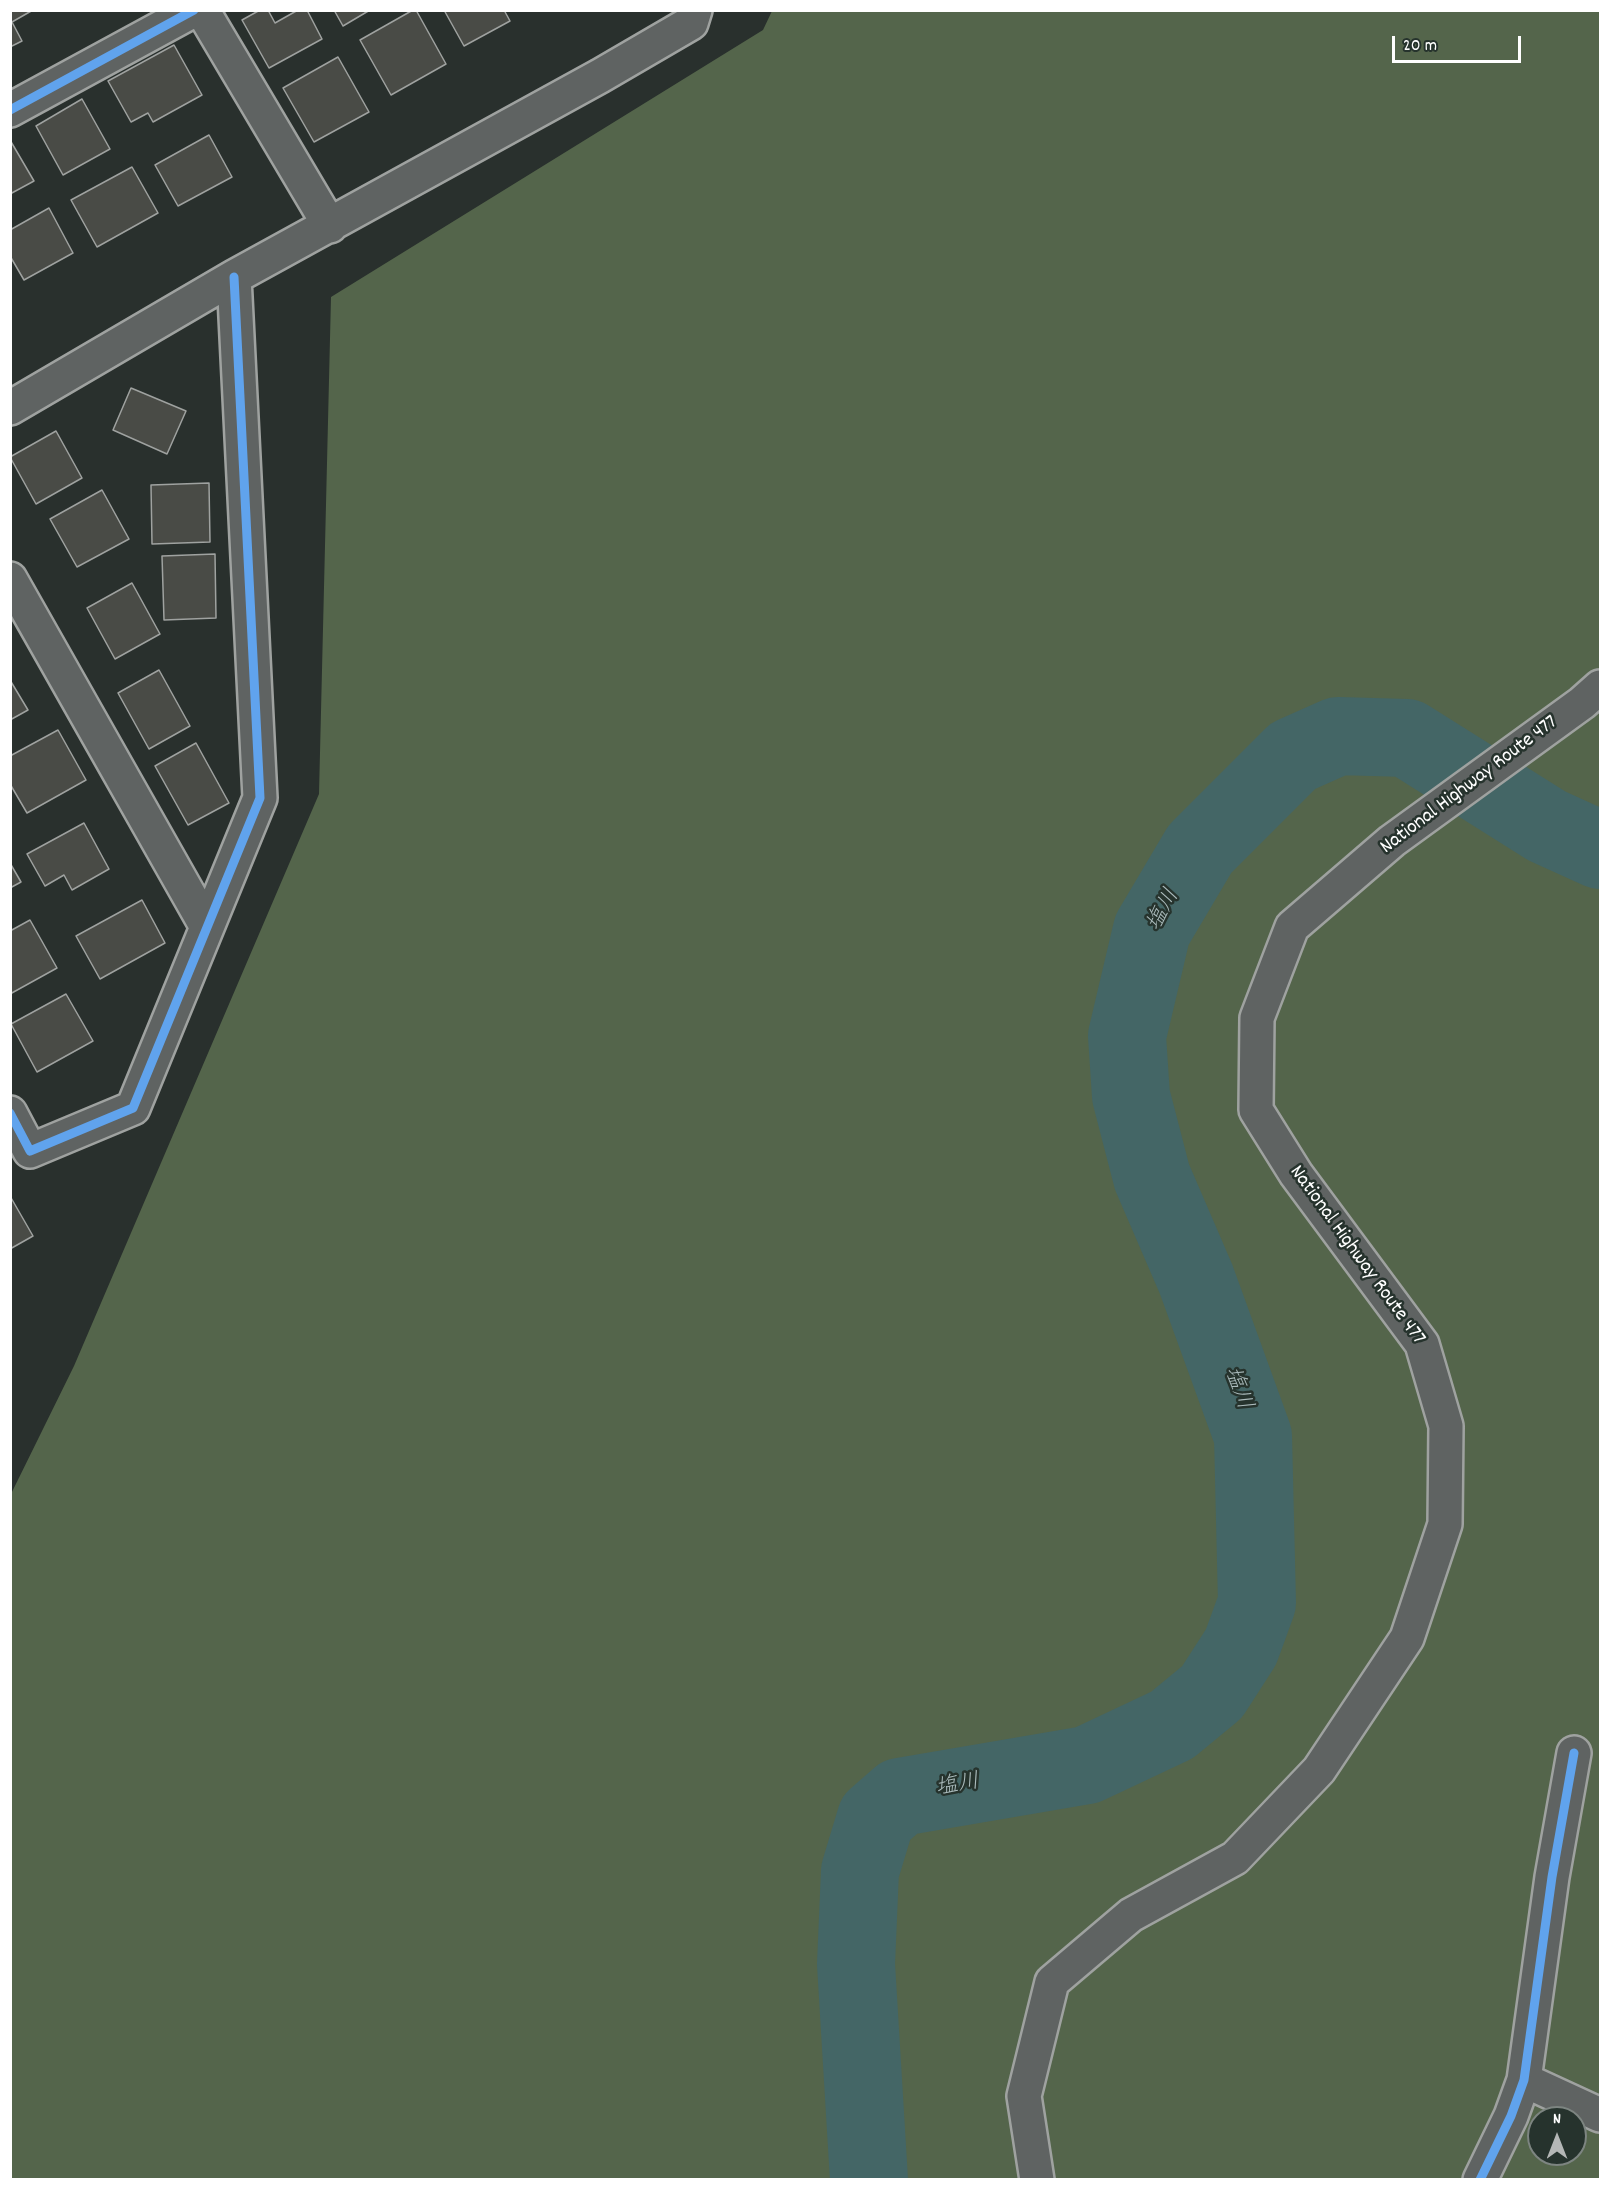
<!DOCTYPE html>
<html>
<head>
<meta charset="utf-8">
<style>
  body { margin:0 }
  #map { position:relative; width:1611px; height:2190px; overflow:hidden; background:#29302d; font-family:Dekko,sans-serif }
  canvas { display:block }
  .frame { position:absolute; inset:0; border:12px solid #fff; pointer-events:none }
  .north { position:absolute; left:1527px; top:2106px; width:60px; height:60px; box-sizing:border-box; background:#26332d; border:2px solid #7d8581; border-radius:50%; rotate:0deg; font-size:16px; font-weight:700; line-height:24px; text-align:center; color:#fff }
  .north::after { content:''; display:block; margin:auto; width:21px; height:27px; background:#b4b7b6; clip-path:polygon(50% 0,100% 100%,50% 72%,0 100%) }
  .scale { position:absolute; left:1392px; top:36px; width:129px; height:27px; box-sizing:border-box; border:3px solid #fff; border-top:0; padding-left:8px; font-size:18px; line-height:21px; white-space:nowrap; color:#fff; -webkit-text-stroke:4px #26332d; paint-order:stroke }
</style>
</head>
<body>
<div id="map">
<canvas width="1611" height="2190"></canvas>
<div class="frame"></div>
<div class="north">N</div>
<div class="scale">20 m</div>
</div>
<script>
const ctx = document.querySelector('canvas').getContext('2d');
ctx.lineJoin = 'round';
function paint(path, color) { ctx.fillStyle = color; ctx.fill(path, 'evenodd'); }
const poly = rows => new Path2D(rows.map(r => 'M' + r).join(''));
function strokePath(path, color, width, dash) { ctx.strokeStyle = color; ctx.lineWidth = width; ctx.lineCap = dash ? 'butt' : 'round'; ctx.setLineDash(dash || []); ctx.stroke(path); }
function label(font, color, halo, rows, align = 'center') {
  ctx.font = font + ' Dekko,"Klee One",sans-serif'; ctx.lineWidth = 5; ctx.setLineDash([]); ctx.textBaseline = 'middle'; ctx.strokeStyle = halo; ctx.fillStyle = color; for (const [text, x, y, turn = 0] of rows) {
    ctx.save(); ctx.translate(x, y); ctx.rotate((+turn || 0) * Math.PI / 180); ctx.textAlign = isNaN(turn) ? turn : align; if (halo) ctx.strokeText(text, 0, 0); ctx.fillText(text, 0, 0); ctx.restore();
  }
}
paint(poly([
  [772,11,1600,11,1600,2179,11,2179,10,1496,74,1366,319,794,331,297,763,30],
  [1539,2118,1575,2118,1575,2154,1539,2154]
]), '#54654b');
strokePath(poly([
  [869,2180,856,1964,860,1871,876,1818,900,1797,1087,1765,1172,1725,1212,1692,1241,1647,1257,1603,1253,1436,1196,1279,1152,1177,1131,1096,1127,1036,1152,930,1200,849,1293,756,1338,736,1407,738,1547,826,1600,850]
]), '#466', 78);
const building = poly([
  [10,10,33,10,12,22,22,41,10,47,10,10],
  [260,10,268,10,275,23,298,10,307,10,322,39,269,68,242,20,260,10],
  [334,10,370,10,343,26,334,10],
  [413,10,416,10,446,64,391,95,360,40,413,10],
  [444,10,504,10,510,21,464,46,444,10],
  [174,45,202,95,153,122,148,113,131,122,108,81,174,45],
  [338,57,369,112,314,142,283,88,338,57],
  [82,99,110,149,63,175,36,126,82,99],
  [209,135,232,177,178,206,155,165,209,135],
  [10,140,34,181,10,194,10,140],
  [132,167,158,213,97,247,71,200,132,167],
  [49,208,73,253,24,280,10,256,10,230,49,208],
  [131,388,186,411,167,454,113,430,131,388],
  [56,431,82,478,36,504,10,457,56,431],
  [209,483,210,542,152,544,151,485,209,483],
  [102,490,129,539,77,567,50,519,102,490],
  [215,554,216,618,164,620,162,556,215,554],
  [132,583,160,634,115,659,87,608,132,583],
  [159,670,190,726,149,749,118,693,159,670],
  [10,680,28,710,10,720,10,680],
  [58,730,86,780,27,813,10,784,10,756,58,730],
  [196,743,229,803,188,825,155,766,196,743],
  [84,823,109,869,72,890,64,875,45,886,27,854,84,823],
  [10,863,21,882,10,888,10,863],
  [142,900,165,943,100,979,76,936,142,900],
  [30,920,57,968,10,994,10,931,30,920],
  [66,994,93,1041,37,1072,11,1024,66,994],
  [10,1196,33,1236,10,1249,10,1196]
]);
paint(building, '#494b46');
strokePath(building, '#9fa2a0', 1.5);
const minor = poly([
  [202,10,330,226],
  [10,110,194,10],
  [10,408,234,277,600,76,691,23,695,10],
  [10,579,207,927],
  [10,1113,30,1151,133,1108,260,798,234,277],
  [1524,2080,1600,2115],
  [1480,2180,1511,2116,1524,2080,1552,1877,1574,1753]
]);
const highway = poly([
  [1037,2180,1024,2096,1052,1982,1131,1915,1235,1858,1319,1770,1407,1638,1445,1524,1446,1426,1422,1344,1296,1174,1256,1110,1257,1018,1292,927,1392,841,1582,703,1600,687]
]);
strokePath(minor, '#9fa2a0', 38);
strokePath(highway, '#9fa2a0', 38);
strokePath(minor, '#5f6362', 33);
strokePath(highway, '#5f6362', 33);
strokePath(poly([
  [10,110,194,10],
  [10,1113,30,1151,133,1108,260,798,234,277],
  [1480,2180,1511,2116,1524,2080,1552,1877,1574,1753]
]), '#60a3ed', 9);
label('21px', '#fff', '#26332d', [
  ["National Highway Route 477",1470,786,-37],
  ["National Highway Route 477",1356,1256,54]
]);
label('italic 22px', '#acbcbd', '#26332d', [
  ["塩川",1165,911,-62],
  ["塩川",1236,1389,70],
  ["塩川",958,1787,-10]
]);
</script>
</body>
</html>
